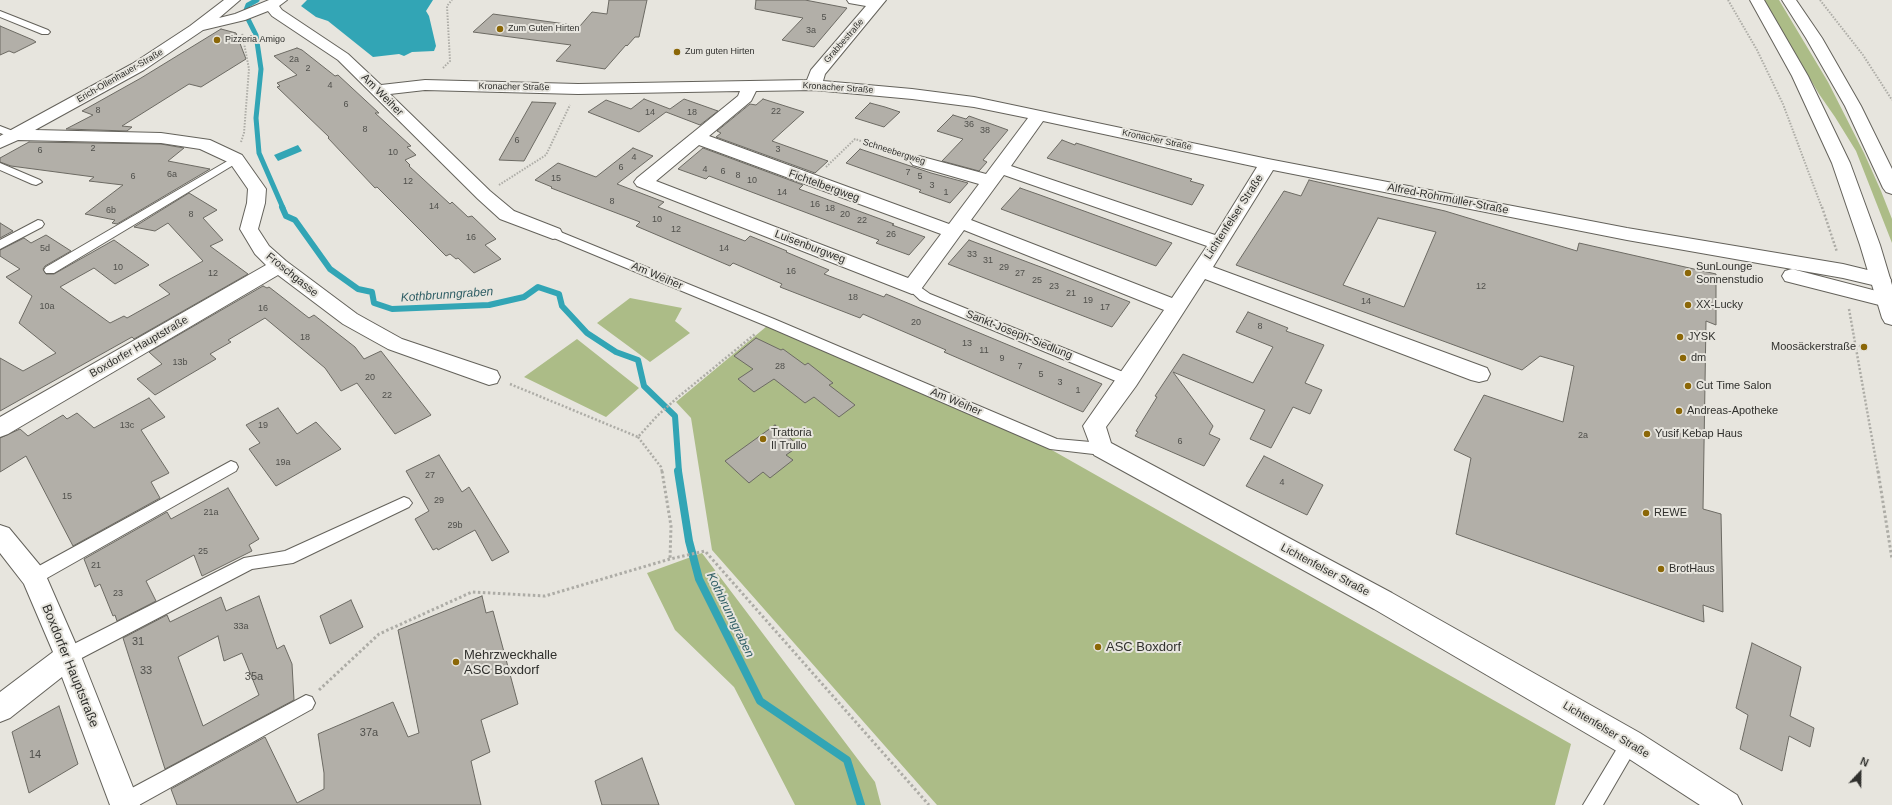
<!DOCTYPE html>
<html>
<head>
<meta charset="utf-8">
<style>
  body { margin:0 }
  #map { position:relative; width:1892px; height:805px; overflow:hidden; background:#e7e5de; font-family:Arial,sans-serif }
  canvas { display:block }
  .north { position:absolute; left:1840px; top:753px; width:40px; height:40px; -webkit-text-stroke:3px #e7e5de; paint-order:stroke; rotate:22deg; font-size:11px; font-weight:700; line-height:16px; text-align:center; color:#30302d }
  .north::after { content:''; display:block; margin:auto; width:14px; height:18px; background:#30302d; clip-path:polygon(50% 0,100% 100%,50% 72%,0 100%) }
</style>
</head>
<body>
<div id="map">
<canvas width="1892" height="805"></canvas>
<div class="north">N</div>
</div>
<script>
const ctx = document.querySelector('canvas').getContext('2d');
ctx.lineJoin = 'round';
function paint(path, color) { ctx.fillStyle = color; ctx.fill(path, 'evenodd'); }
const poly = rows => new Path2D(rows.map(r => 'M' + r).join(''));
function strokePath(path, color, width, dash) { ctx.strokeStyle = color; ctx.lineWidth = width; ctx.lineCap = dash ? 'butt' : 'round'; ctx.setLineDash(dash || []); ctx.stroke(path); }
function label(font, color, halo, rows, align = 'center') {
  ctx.font = font + ' Arial,sans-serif'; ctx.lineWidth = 4; ctx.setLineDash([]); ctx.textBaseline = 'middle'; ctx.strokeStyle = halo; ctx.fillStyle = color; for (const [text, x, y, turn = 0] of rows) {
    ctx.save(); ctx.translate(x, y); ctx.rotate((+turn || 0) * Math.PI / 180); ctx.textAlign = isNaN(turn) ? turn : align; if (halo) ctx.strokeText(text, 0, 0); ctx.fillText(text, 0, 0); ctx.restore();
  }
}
paint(poly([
  [1764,0,1779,0,1828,82,1864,153,1881,191,1892,219,1892,243,1856,151,1835,117,1819,94],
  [630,298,682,308,675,321,690,333,650,362,597,323],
  [767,326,1050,449,1571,744,1555,805,937,805,712,550,691,418,676,402],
  [577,339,639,388,606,417,524,377],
  [702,553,875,782,881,805,795,805,734,687,675,630,647,573]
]), '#acbc87');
paint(poly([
  [307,0,433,0,426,11,429,16,436,46,434,51,412,52,404,56,399,54,373,57,328,21,316,17,301,6],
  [298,145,302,151,278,161,274,155]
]), '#32a5b5');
strokePath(poly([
  [257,0,248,5,245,13,256,35,261,69,256,118,259,153,283,208]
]), '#32a5b5', 5);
strokePath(poly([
  [282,207,286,216,295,220,330,269,358,289,372,292,374,303,392,309,489,305,524,297,538,287,559,294,562,306,587,333,616,352,638,360,644,386,675,416,679,472]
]), '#32a5b5', 6);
strokePath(poly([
  [678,471,689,541,699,579,760,701,847,760,861,805]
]), '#32a5b5', 8);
const building = poly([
  [609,0,647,0,639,37,635,37,627,46,626,45,605,69,556,61,571,45,473,32,493,14,580,26,592,12,607,14,609,0],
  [756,0,805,0,847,8,814,47,782,40,803,18,755,9,756,0],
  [0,26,33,40,36,42,14,53,9,51,0,55,0,26],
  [221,29,236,33,246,59,201,87,189,84,122,126,132,127,127,131,66,129,93,115,82,111,141,78,221,29],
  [297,48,302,50,335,76,338,75,379,113,375,113,411,146,407,147,416,155,405,160,410,165,409,166,450,204,452,202,468,217,472,216,496,239,485,245,501,259,474,273,458,258,456,259,450,254,446,256,377,187,375,188,328,138,329,137,277,87,280,86,277,83,297,75,274,56,297,48],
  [644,99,670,109,684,99,718,111,700,125,666,112,639,132,588,112,606,100,631,109,644,99],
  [763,99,804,112,772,141,828,161,815,173,716,137,721,133,717,131,750,104,756,105,763,99],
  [532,102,556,103,524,161,499,160,532,102],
  [870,103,885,107,900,112,884,127,855,118,870,103],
  [953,115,966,119,969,116,1008,130,983,160,987,162,979,171,942,161,963,139,937,131,953,115],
  [1062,140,1075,145,1076,143,1115,155,1192,179,1190,181,1204,185,1192,205,1047,158,1062,140],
  [29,142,161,144,184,148,168,161,210,169,117,224,112,223,115,220,85,214,123,185,89,181,94,177,11,166,0,162,0,158,29,142],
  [633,148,653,156,617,184,664,202,658,207,745,241,750,236,787,251,786,252,829,270,824,274,884,297,886,294,1102,384,1083,412,944,352,946,350,863,314,860,318,780,287,782,284,733,263,730,266,636,226,640,222,551,188,552,187,535,180,558,163,596,177,633,148],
  [703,148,803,185,799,189,894,224,892,225,925,237,909,255,876,243,879,240,863,234,709,176,706,179,678,169,703,148],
  [860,149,931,173,968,183,950,203,919,192,921,190,846,163,860,149],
  [1309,180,1445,211,1577,251,1579,243,1716,274,1716,325,1706,321,1703,509,1721,514,1723,612,1703,605,1704,622,1456,534,1471,458,1454,450,1484,395,1563,422,1574,366,1540,356,1522,370,1236,265,1284,191,1301,196,1309,180],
  [1378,218,1436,232,1404,307,1343,285,1378,218],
  [1020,188,1040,195,1172,243,1156,266,1001,209,1020,188],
  [189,193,217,210,203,218,223,240,210,246,248,274,134,339,132,337,0,411,0,358,23,371,56,353,19,323,32,296,6,277,20,269,0,256,0,250,24,238,31,243,46,235,71,251,45,266,43,269,46,274,54,274,114,240,149,265,115,284,94,268,60,287,110,323,124,316,127,318,170,294,159,285,203,261,168,223,155,231,134,227,189,193],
  [0,223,13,231,0,238,0,223],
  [969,240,1046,269,1130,302,1112,327,948,264,969,240],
  [263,286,267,288,269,287,309,318,314,315,355,347,364,359,381,351,431,415,395,434,357,383,341,391,325,368,265,318,228,340,231,342,210,354,216,359,155,395,137,379,162,364,149,352,263,286],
  [1248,312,1288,328,1286,331,1324,345,1305,383,1322,390,1310,414,1293,407,1271,448,1250,439,1265,410,1173,372,1213,426,1209,434,1220,439,1204,466,1135,436,1138,432,1136,431,1157,397,1155,396,1183,354,1253,383,1273,347,1236,332,1248,312],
  [756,338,781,350,783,349,805,365,808,363,833,383,829,385,855,405,839,417,814,397,805,403,774,379,754,392,738,379,753,369,734,356,756,338],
  [149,398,165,417,141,430,169,473,151,482,160,498,73,546,26,456,0,472,0,438,20,429,28,436,63,415,67,419,77,413,94,428,149,398],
  [278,408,297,434,316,422,341,449,276,486,249,449,260,443,246,425,278,408],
  [775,425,799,446,786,455,793,460,770,478,763,472,749,483,725,461,775,425],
  [439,455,462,492,469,487,509,552,492,561,475,530,438,550,437,548,433,550,415,519,429,511,406,471,439,455],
  [1264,456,1323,485,1307,515,1246,486,1264,456],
  [228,488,259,539,249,545,252,551,202,576,194,555,146,581,156,601,117,621,115,615,113,616,100,584,95,587,84,559,167,512,171,519,228,488],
  [259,596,277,649,284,645,292,664,294,700,165,769,123,638,167,615,170,622,221,597,226,611,259,596],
  [218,636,224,661,242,653,259,695,203,726,178,657,218,636],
  [482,596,486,613,493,611,518,704,481,720,490,752,471,761,481,805,177,805,171,789,265,737,297,803,324,789,324,773,318,734,393,702,408,737,419,733,398,630,482,596],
  [351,600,363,627,330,644,320,616,351,600],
  [1752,643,1801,667,1790,716,1814,728,1810,747,1789,736,1782,771,1740,749,1748,715,1736,708,1752,643],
  [59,706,78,764,29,793,12,732,59,706],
  [642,758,659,805,602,805,595,781,642,758]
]);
paint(building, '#b2afa8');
strokePath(building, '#6c6a63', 1);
const service = poly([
  [0,11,48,30,50,32,48,34,42,34,0,17,0,11],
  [0,126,18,133,19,135,14,138,0,133,0,126],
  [236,156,240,157,242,159,240,161,54,273,46,273,44,270,46,267,236,156],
  [0,163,40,180,42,182,36,185,32,184,0,170,0,163],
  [38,220,42,221,44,224,42,227,0,249,0,240,38,220],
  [553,229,774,319,1057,439,1102,443,1107,445,1109,449,1107,453,1102,455,1050,449,764,325,549,236,547,233,549,230,553,229],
  [912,283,916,284,930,294,1133,376,1135,380,1133,384,1128,385,1123,384,920,300,906,287,908,284,912,283],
  [231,461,236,463,238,467,236,471,40,582,34,584,28,582,26,577,28,572,231,461],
  [404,497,409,499,412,503,409,507,293,563,252,569,74,662,68,664,62,662,59,656,62,650,244,558,285,551,404,497],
  [306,695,312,697,315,703,312,709,139,805,115,805,117,796,306,695],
  [1630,734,1636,737,1639,743,1603,805,1583,805,1624,737,1630,734]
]);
const minor = poly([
  [224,0,240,0,219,18,235,14,269,0,287,0,279,6,282,10,348,54,381,85,425,80,578,84,807,80,811,70,866,6,849,3,847,0,886,0,825,74,823,81,912,89,974,97,1268,159,1627,228,1843,264,1888,275,1891,280,1888,285,1881,287,1843,278,1627,240,1273,170,1213,267,1487,368,1490,374,1487,380,1479,382,1471,380,1205,279,1136,386,1106,427,1111,443,1392,593,1640,733,1737,795,1742,805,1700,805,1620,753,1374,609,1094,455,1083,426,1164,310,964,230,919,292,912,294,637,186,634,182,637,178,738,96,740,91,578,94,425,90,390,94,490,191,514,211,560,229,562,233,560,237,553,239,500,219,478,199,338,60,272,16,268,11,245,20,203,30,144,70,35,130,161,133,210,140,242,155,266,189,265,203,258,229,269,246,286,261,357,314,402,339,497,371,500,377,497,383,489,385,388,349,343,324,278,275,8,434,0,437,0,417,266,265,255,254,240,229,247,203,248,189,230,163,200,149,161,143,18,140,0,148,0,136,132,64,190,26,224,0],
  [814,90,912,99,974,107,1028,118,986,174,919,156,913,157,910,161,913,165,979,184,949,224,709,136,751,101,756,91,814,90],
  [1043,121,1257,167,1215,235,1011,166,1043,121],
  [699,145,941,234,908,278,656,181,699,145],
  [1004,175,1207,246,1172,298,971,220,1004,175],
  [1792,269,1892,295,1892,305,1887,307,1785,281,1782,276,1785,271,1792,269],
  [0,525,9,528,43,569,81,656,140,805,110,805,62,677,10,718,0,722,0,692,53,652,24,584,0,553,0,525]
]);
const primary = poly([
  [1750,0,1764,0,1808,76,1850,163,1880,245,1892,285,1892,325,1885,323,1882,318,1860,245,1832,163,1792,76,1750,0],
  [1782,0,1796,0,1822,38,1861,106,1892,169,1892,194,1886,192,1883,188,1845,106,1806,38,1782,0]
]);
strokePath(service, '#64625b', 2);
strokePath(minor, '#64625b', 2);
strokePath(primary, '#64625b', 2);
strokePath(poly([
  [1728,0,1757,50,1783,104,1822,208],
  [1820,0,1863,55,1892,100],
  [443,68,450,61,447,6,452,0],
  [241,142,244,133,249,69,242,33],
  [826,167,855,139,902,155],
  [499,185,546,155,570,105]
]), '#adaca6', 2, [1.5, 1.5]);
strokePath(poly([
  [1822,207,1837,252],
  [1849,309,1878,472],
  [1855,345,1864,347],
  [510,384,638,437,657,416,677,398,755,334],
  [638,437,661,467,662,472]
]), '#adaca6', 2.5, [2, 2]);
strokePath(poly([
  [662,471,671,526,670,559],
  [1878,471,1892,559],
  [319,690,379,634,472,592,545,596,670,559,705,551,929,805]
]), '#adaca6', 3, [2.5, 2.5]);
paint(service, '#fff');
paint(minor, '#fff');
paint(primary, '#fff');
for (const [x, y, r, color] of [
  [500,29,4,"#8b6707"],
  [217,40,4,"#8b6707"],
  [677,52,4,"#8b6707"],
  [1688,273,4,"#8b6707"],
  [1688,305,4,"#8b6707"],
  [1680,337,4,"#8b6707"],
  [1864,347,4,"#8b6707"],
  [1683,358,4,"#8b6707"],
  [1688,386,4,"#8b6707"],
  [1679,411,4,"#8b6707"],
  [1647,434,4,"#8b6707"],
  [763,439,4,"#8b6707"],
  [1646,513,4,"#8b6707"],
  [1661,569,4,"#8b6707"],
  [1098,647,4,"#8b6707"],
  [456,662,4,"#8b6707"]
]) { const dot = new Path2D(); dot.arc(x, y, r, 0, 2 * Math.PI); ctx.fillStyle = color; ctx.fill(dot); strokePath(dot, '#e7e5de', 1.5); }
label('9px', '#50504c', null, [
  ["5",824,18],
  ["3a",811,31],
  ["2a",294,60],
  ["2",308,69],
  ["4",330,86],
  ["6",346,105],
  ["8",98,111],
  ["22",776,112],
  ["14",650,113],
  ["18",692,113],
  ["36",969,125],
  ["8",365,130],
  ["38",985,131],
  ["6",517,141],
  ["2",93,149],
  ["3",778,150],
  ["6",40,151],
  ["10",393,153],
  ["4",634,158],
  ["6",621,168],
  ["4",705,170],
  ["6",723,172],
  ["7",908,173],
  ["6a",172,175],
  ["8",738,176],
  ["6",133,177],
  ["5",920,177],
  ["15",556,179],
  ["10",752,181],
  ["12",408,182],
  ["3",932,186],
  ["14",782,193],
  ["1",946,193],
  ["8",612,202],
  ["16",815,205],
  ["14",434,207],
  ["18",830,209],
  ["6b",111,211],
  ["8",191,215],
  ["20",845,215],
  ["10",657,220],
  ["22",862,221],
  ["12",676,230],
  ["26",891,235],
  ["16",471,238],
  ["5d",45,249],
  ["14",724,249],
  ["33",972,255],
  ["31",988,261],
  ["10",118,268],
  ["29",1004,268],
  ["16",791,272],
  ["12",213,274],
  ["27",1020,274],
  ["25",1037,281],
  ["23",1054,287],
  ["12",1481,287],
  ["21",1071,294],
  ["18",853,298],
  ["19",1088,301],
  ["14",1366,302],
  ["10a",47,307],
  ["17",1105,308],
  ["16",263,309],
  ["20",916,323],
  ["8",1260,327],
  ["18",305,338],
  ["13",967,344],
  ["11",984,351],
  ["9",1002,359],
  ["13b",180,363],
  ["28",780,367],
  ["7",1020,367],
  ["5",1041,375],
  ["20",370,378],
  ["3",1060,383],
  ["1",1078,391],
  ["22",387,396],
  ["13c",127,426],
  ["19",263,426],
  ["2a",1583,436],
  ["6",1180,442],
  ["19a",283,463],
  ["27",430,476],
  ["4",1282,483],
  ["15",67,497],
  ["29",439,501],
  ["21a",211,513],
  ["29b",455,526],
  ["25",203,552],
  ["21",96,566],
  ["23",118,594],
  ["33a",241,627]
]);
label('9px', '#30302d', '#e7e5de', [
  ["Zum Guten Hirten",508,29],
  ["Pizzeria Amigo",225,40],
  ["Zum guten Hirten",685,52]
], 'left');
label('9px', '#30302d', '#e7e5de', [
  ["Grabbestraße",844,41,-49],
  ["Erich-Ollenhauer-Straße",120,76,-30],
  ["Kronacher Straße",514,87,1],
  ["Kronacher Straße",838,88,4],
  ["Kronacher Straße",1157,140,12],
  ["Schneebergweg",894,152,18]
]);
label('11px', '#30302d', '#e7e5de', [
  ["Am Weiher",382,95,45],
  ["Fichtelbergweg",824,186,20],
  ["Alfred-Rohrmüller-Straße",1448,199,11],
  ["Lichtenfelser Straße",1234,217,-57],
  ["Luisenburgweg",810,247,21],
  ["Froschgasse",292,275,39],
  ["Am Weiher",657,276,23],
  ["Sankt-Joseph-Siedlung",1019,335,22],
  ["Boxdorfer Hauptstraße",139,347,-30],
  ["Am Weiher",956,402,23],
  ["Lichtenfelser Straße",1325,570,28],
  ["Lichtenfelser Straße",1606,730,31]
]);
label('11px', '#30302d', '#e7e5de', [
  ["SunLounge",1696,267],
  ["Sonnenstudio",1696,280],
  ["XX-Lucky",1696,305],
  ["JYSK",1688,337],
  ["Moosäckerstraße",1856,347,"right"],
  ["dm",1691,358],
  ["Cut Time Salon",1696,386],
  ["Andreas-Apotheke",1687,411],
  ["Trattoria",771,433],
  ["Il Trullo",771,446],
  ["Yusif Kebap Haus",1655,434],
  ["REWE",1654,513],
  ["BrotHaus",1669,569]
], 'left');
label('11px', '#50504c', null, [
  ["31",138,642],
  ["33",146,671],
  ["35a",254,677],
  ["37a",369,733],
  ["14",35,755]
]);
label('italic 12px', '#2f5e65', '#e7e5de', [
  ["Kothbrunngraben",447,295,-4],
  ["Kothbrunngraben",730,615,64]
]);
label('13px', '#30302d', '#e7e5de', [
  ["ASC Boxdorf",1106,647],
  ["Mehrzweckhalle",464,655],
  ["ASC Boxdorf",464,670]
], 'left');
label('13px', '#30302d', '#e7e5de', [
  ["Boxdorfer Hauptstraße",70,666,68]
]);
</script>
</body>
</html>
